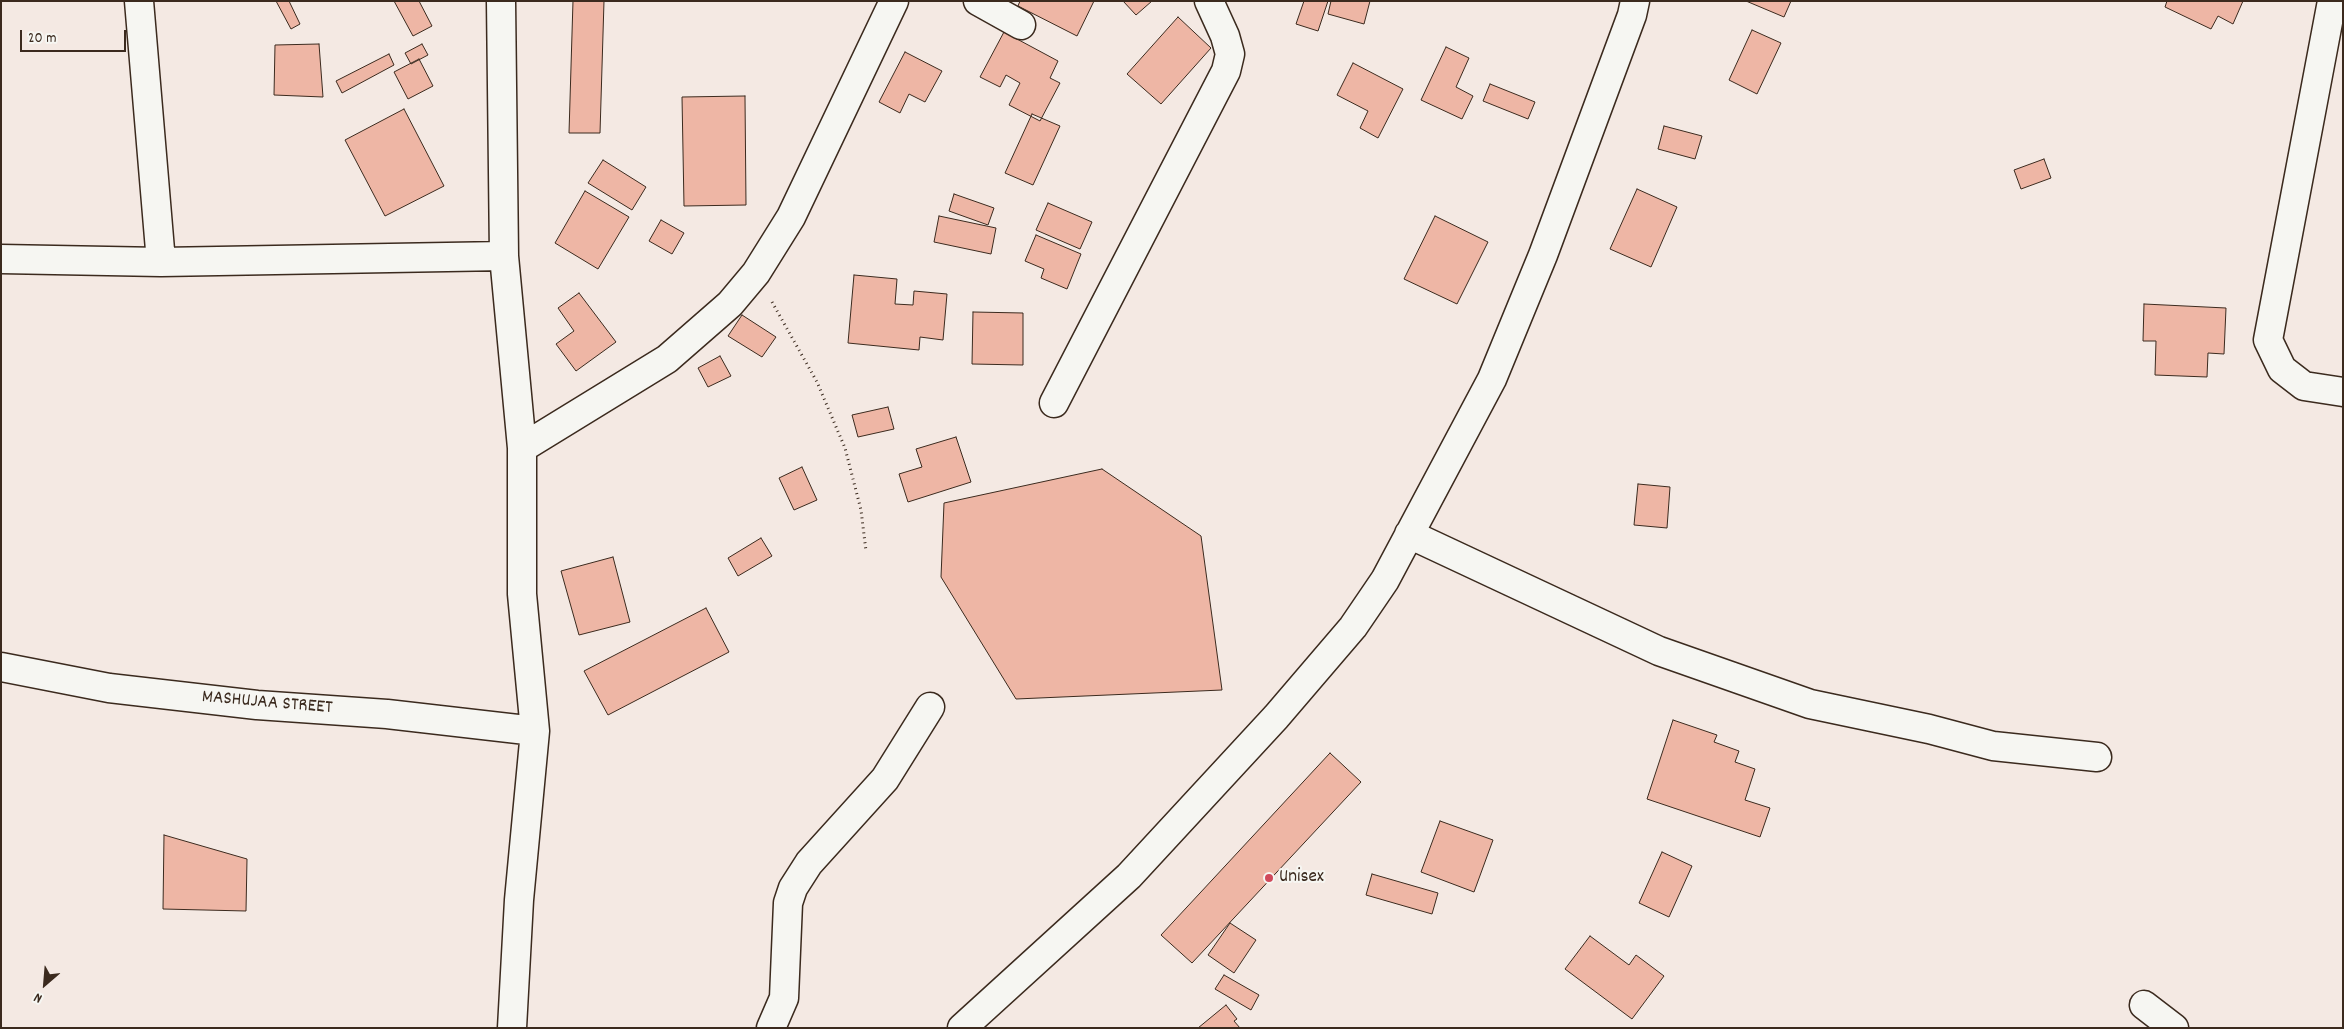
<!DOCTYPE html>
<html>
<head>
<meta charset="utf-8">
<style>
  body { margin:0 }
  #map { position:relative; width:2344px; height:1029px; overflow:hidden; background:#f4e9e3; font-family:Dekko,sans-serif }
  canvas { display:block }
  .frame { position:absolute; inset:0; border:2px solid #3b2a1e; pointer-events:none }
  .north { position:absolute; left:20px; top:959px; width:50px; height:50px; -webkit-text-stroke:4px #f6f6f2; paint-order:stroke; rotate:207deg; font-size:14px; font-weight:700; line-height:20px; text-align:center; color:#3b2a1e }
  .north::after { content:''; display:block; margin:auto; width:18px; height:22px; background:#3b2a1e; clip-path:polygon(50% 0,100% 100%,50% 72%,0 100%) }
  .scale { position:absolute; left:20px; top:30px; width:106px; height:22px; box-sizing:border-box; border:2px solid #3b2a1e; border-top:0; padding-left:6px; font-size:15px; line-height:18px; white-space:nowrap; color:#3b2a1e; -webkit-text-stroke:4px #f6f6f2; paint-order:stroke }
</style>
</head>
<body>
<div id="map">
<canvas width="2344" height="1029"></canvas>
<div class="frame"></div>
<div class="north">N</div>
<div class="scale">20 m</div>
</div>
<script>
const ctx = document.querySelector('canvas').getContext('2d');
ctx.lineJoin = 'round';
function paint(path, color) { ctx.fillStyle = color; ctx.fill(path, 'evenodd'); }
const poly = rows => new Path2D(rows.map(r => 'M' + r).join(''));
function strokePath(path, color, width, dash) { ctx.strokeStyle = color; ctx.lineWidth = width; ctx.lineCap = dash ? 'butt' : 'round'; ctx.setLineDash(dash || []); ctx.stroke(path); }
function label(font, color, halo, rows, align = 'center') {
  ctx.font = font + ' Dekko,sans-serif'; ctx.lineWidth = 4; ctx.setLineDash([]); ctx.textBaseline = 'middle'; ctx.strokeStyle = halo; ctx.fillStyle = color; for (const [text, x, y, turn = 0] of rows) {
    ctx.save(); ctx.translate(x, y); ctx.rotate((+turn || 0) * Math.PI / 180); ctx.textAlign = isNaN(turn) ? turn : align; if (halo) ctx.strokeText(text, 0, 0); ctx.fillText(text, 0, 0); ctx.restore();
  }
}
const building = poly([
  [276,1,289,1,300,24,291,29,276,1],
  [394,1,419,1,432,26,413,36,394,1],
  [573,1,604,1,600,133,569,133,573,1],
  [1020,1,1094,1,1077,36,1018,6,1020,1],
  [1123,1,1152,1,1136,15,1123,1],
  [1304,1,1328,1,1318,31,1296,24,1304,1],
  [1331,1,1370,1,1364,24,1328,14,1331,1],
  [1746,1,1791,1,1784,17,1746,1],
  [2167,1,2243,1,2233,24,2218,16,2211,29,2165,7,2167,1],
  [1178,17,1211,48,1161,104,1127,74,1178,17],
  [1752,30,1781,43,1757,94,1729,80,1752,30],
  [1004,32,1058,61,1050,78,1060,83,1040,121,1009,105,1020,83,1006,75,1000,87,980,77,1004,32],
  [319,44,323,97,274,95,275,45,319,44],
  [422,44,428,55,411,64,405,53,422,44],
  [1446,47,1469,58,1456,87,1473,96,1462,119,1421,100,1446,47],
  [905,52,942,71,925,102,909,94,900,113,879,102,905,52],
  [389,54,394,65,342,93,336,81,389,54],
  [419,59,433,86,408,99,394,72,419,59],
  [1353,63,1403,89,1378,138,1360,128,1368,111,1337,95,1353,63],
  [1490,84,1535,102,1528,119,1483,101,1490,84],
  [745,96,746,205,684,206,682,97,745,96],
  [404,109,444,186,385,216,345,140,404,109],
  [1032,114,1060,126,1033,185,1005,173,1032,114],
  [1664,126,1702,136,1695,159,1658,149,1664,126],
  [2044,159,2051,178,2021,189,2014,170,2044,159],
  [603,160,646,187,632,210,588,183,603,160],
  [1637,189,1677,207,1651,267,1610,249,1637,189],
  [585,191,629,217,598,269,555,243,585,191],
  [954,194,994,208,988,225,949,211,954,194],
  [1048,203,1092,222,1080,249,1036,230,1048,203],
  [939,216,996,228,991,254,934,242,939,216],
  [1435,216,1488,242,1457,304,1404,279,1435,216],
  [661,220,684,233,672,254,649,241,661,220],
  [1036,235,1081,254,1067,289,1041,278,1044,269,1025,261,1036,235],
  [854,275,897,279,895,304,913,305,914,291,947,294,943,340,920,337,919,350,848,343,854,275],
  [579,293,616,342,576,371,556,344,574,331,558,308,579,293],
  [2144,304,2226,308,2224,354,2208,353,2207,377,2155,375,2156,341,2143,341,2144,304],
  [973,312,1023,313,1023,365,972,364,973,312],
  [742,315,776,337,762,357,728,336,742,315],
  [720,356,731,376,708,387,698,368,720,356],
  [888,407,894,429,858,437,852,415,888,407],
  [956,437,971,482,908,502,899,474,922,467,916,449,956,437],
  [802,467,817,500,794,510,779,478,802,467],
  [1102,469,1201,536,1222,690,1016,699,941,577,944,503,1102,469],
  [1638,484,1670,487,1667,528,1634,525,1638,484],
  [761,538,772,556,738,576,728,558,761,538],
  [613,557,630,622,579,635,561,571,613,557],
  [706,608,729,652,608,715,584,671,706,608],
  [1673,720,1717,735,1714,742,1739,751,1735,762,1755,769,1745,800,1770,808,1760,837,1647,799,1673,720],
  [1330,753,1361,782,1192,963,1161,935,1330,753],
  [1440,821,1493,840,1474,892,1421,872,1440,821],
  [164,835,247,859,246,911,163,909,164,835],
  [1662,852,1692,866,1669,917,1639,903,1662,852],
  [1372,874,1438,893,1432,914,1366,895,1372,874],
  [1230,923,1256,940,1234,973,1208,955,1230,923],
  [1590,936,1629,965,1636,955,1664,976,1632,1019,1565,969,1590,936],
  [1224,975,1259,995,1251,1010,1215,989,1224,975],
  [1226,1005,1237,1019,1234,1021,1240,1028,1198,1028,1226,1005]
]);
paint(building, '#eeb6a5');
strokePath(building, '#3b2a1e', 1);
const minor = poly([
  [139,1,161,262],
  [501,1,504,256,522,448,522,594,535,731,519,900,512,1028],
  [978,1,1021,25],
  [2332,1,2268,340,2282,369,2304,386,2343,392],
  [1,259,161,262,504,256],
  [1054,403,1226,71,1230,54,1225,36,1209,1],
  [522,448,667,359,730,304,756,273,791,217,894,1],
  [1409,534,1659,651,1810,704,1929,729,1993,746,2097,757],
  [1,667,109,688,257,705,387,714,535,731],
  [2144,1005,2174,1028],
  [771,1028,784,998,788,903,793,888,809,863,885,779,930,707],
  [962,1028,1129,876,1276,717,1353,627,1385,580,1492,379,1543,255,1632,15,1635,1]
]);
strokePath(minor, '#3b2a1e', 31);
strokePath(poly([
  [772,302,817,382,845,448,861,510,866,551]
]), '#3b2a1e', 3, [1, 4]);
strokePath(minor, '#f6f6f2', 28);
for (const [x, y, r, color] of [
  [1269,878,5,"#d1495b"]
]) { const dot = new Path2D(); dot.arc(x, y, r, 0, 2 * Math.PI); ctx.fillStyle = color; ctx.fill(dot); strokePath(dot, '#f6f6f2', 2); }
label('19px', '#3b2a1e', '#f6f6f2', [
  ["MASHUJAA STREET",267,704,5]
]);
label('19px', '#3b2a1e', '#f6f6f2', [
  ["Unisex",1279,878]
], 'left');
</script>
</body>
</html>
